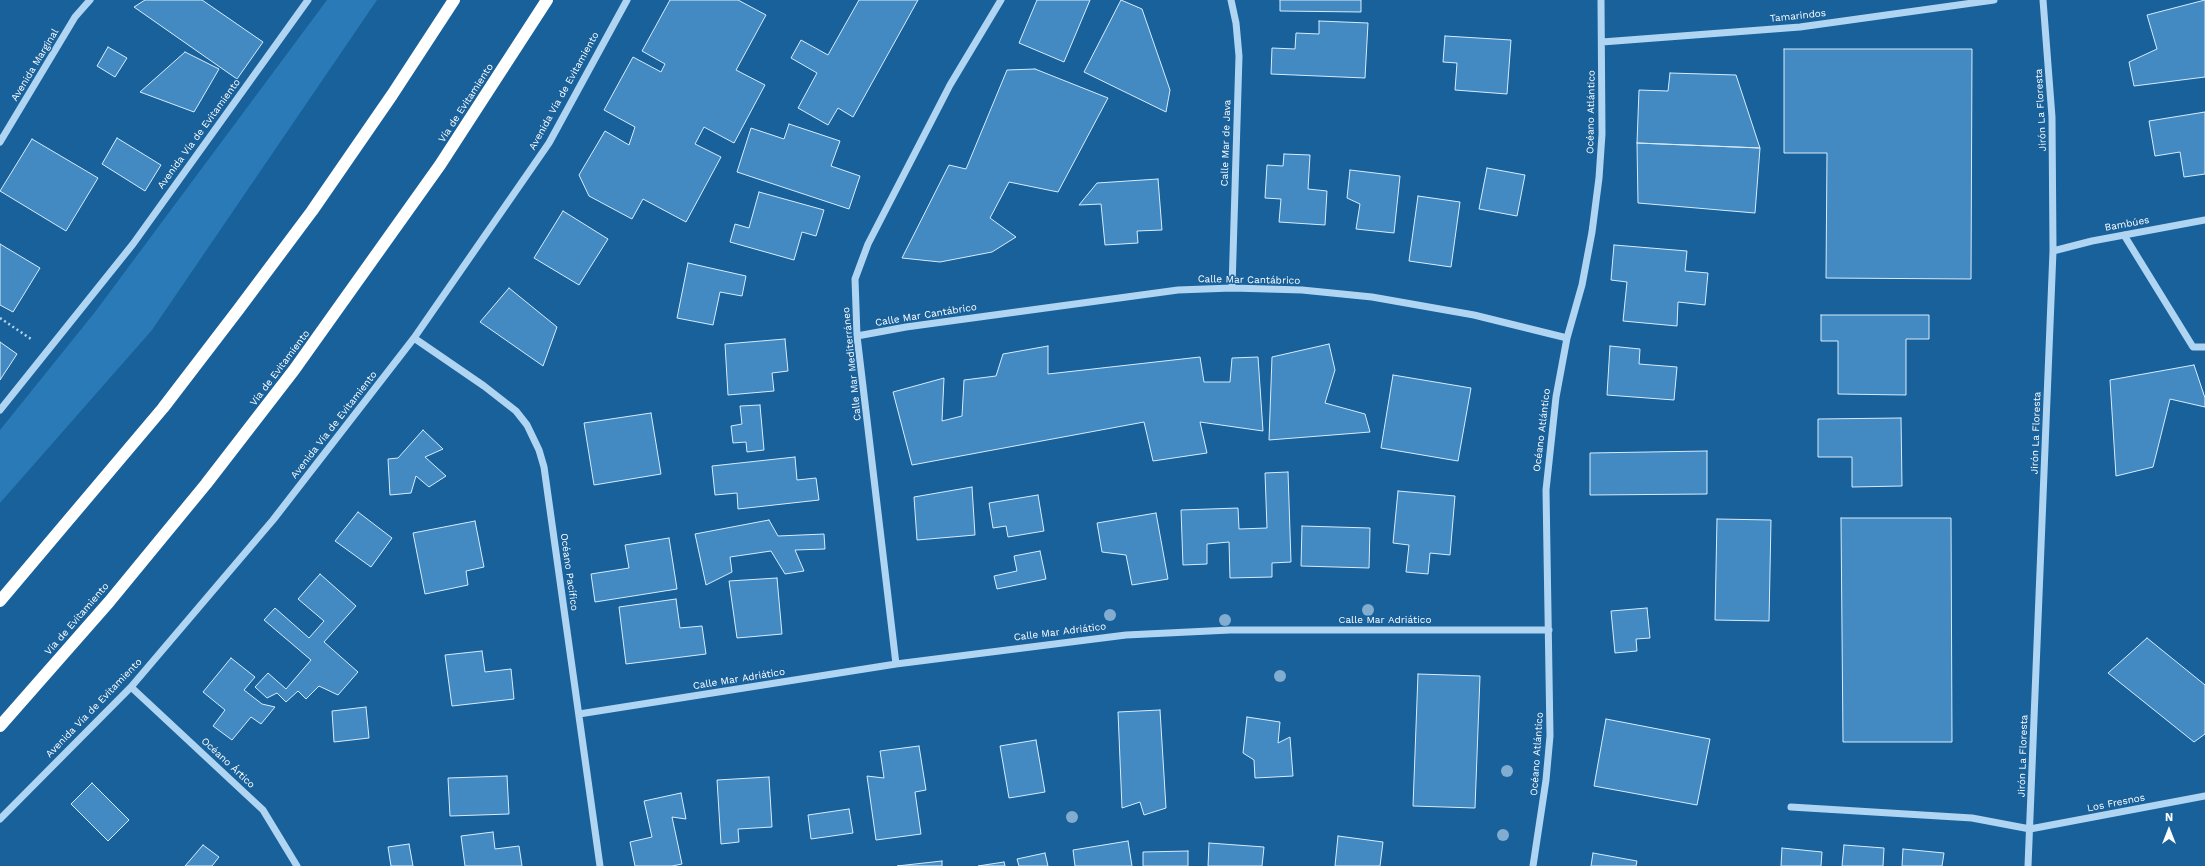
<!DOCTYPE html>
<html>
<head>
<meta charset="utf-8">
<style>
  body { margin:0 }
  #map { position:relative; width:2205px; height:866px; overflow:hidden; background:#19619b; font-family:"Work Sans",sans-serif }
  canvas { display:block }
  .north { position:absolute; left:2149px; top:810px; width:40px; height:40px; -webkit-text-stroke:3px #19619b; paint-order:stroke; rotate:0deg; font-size:11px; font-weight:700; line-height:16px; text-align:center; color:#fff }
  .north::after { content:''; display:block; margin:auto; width:14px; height:18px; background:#fff; clip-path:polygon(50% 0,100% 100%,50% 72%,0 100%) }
</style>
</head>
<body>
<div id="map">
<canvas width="2205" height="866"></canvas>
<div class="north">N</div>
</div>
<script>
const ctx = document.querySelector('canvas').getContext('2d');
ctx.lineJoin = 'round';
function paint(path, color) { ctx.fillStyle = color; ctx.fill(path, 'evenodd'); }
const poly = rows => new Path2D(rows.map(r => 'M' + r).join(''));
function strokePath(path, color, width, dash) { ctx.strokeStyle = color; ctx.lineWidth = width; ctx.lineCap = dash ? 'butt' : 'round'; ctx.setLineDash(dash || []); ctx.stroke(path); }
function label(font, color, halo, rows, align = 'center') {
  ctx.font = font + ' "Work Sans",sans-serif'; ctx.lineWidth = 3; ctx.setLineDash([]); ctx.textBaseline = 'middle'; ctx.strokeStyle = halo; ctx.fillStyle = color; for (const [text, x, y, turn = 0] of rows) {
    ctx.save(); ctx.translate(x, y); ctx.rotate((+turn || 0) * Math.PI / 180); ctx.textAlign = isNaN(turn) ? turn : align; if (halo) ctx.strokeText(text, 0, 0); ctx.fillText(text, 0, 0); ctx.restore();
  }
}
paint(poly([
  [327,0,377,0,152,330,0,503,0,430,95,312]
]), '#297ab7');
const building = poly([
  [145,0,202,0,263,42,237,79,134,7,145,0],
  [670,0,738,0,766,15,736,70,765,85,734,143,704,127,695,144,721,157,686,222,643,199,632,219,589,196,579,175,605,131,629,145,635,127,604,110,633,57,661,72,665,64,642,51,670,0],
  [859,0,918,0,853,117,838,108,828,125,798,108,817,73,791,58,801,40,828,55,859,0],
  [1037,0,1090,0,1064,62,1019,43,1037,0],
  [1121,0,1142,9,1170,90,1166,112,1084,72,1121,0],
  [1280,0,1361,0,1361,12,1280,11,1280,0],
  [2205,0,2205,77,2134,86,2129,62,2157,49,2147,15,2205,0],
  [1319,21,1368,23,1365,78,1271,74,1272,48,1295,49,1296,33,1319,34,1319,21],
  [1445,36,1511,40,1507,94,1455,90,1457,63,1443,62,1445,36],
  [108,47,127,58,115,77,97,66,108,47],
  [1784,49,1972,49,1971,279,1826,278,1827,153,1784,153,1784,49],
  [185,52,219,69,194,112,140,92,185,52],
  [1035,69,1108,98,1058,192,1009,182,990,218,1016,237,992,252,940,262,902,258,949,165,966,169,1007,70,1035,69],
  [1670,73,1736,75,1760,148,1637,143,1639,90,1668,91,1670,73],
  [2205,112,2205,174,2184,177,2180,152,2155,156,2149,121,2205,112],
  [789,124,840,141,831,166,860,176,849,209,737,172,751,128,784,139,789,124],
  [117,138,161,165,145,191,102,164,117,138],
  [32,139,98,178,66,231,0,191,32,139],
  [1637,143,1760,148,1755,213,1638,203,1637,143],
  [1284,154,1310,155,1308,189,1327,191,1325,225,1279,222,1281,199,1265,198,1267,165,1283,166,1284,154],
  [1487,168,1525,175,1517,216,1479,209,1487,168],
  [1350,170,1400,176,1394,233,1356,229,1360,204,1347,198,1350,170],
  [1158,179,1162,230,1137,231,1138,243,1105,245,1101,204,1079,205,1097,183,1158,179],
  [759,192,824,210,816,236,802,232,794,260,730,242,735,224,749,228,759,192],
  [1418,196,1460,202,1451,267,1409,261,1418,196],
  [563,211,608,239,579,285,534,258,563,211],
  [0,244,40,268,13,312,0,305,0,244],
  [1614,245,1687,251,1685,271,1708,273,1705,305,1678,302,1677,326,1623,321,1627,282,1611,280,1614,245],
  [688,263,746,276,742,296,720,292,713,325,677,318,688,263],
  [509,288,557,327,543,366,480,322,509,288],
  [1821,315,1929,315,1929,339,1906,339,1906,395,1838,394,1838,341,1821,341,1821,315],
  [785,339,788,371,772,373,774,391,728,395,725,344,785,339],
  [0,342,17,354,0,380,0,342],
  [1329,344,1335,370,1325,403,1365,414,1370,432,1269,440,1272,357,1329,344],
  [1048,346,1048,374,1200,357,1204,382,1230,382,1232,358,1258,357,1263,431,1200,422,1207,453,1153,461,1144,422,912,465,893,392,944,378,942,421,962,416,964,380,996,376,1003,354,1048,346],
  [1610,346,1640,349,1639,364,1677,367,1674,400,1607,395,1610,346],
  [2194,365,2205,398,2205,407,2170,399,2153,467,2116,476,2110,380,2194,365],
  [1393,375,1471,388,1458,461,1381,448,1393,375],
  [760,405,764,450,747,452,746,442,733,443,731,426,742,424,740,406,760,405],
  [651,413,661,474,594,485,584,423,651,413],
  [1901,418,1902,486,1852,487,1852,457,1818,457,1818,419,1901,418],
  [423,430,443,449,425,457,446,476,429,487,416,476,411,493,390,495,388,459,398,458,423,430],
  [1707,451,1707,494,1590,495,1590,453,1707,451],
  [795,457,797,480,816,478,819,500,738,509,737,493,715,495,712,466,795,457],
  [1288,472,1291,562,1272,563,1272,577,1230,578,1229,542,1207,544,1207,564,1183,565,1181,510,1238,508,1239,529,1267,528,1265,473,1288,472],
  [972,487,975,535,917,540,914,497,972,487],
  [1398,491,1455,496,1450,555,1430,553,1428,574,1406,572,1409,545,1393,543,1398,491],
  [1038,495,1044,531,1008,537,1006,526,993,528,989,503,1038,495],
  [358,512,392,538,371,567,335,541,358,512],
  [1156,513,1168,579,1132,585,1126,555,1102,552,1097,523,1156,513],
  [1841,518,1951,518,1952,742,1843,742,1841,518],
  [1717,519,1771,520,1769,621,1715,620,1717,519],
  [769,520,778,536,824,534,825,549,795,550,804,571,785,574,771,551,730,557,732,572,706,585,695,534,769,520],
  [475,521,484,567,466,571,468,585,425,594,413,533,475,521],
  [1302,526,1370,528,1369,568,1301,566,1302,526],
  [669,538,677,589,595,602,591,574,629,568,625,545,669,538],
  [1040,551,1046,579,997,589,994,576,1017,571,1014,556,1040,551],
  [320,574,356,606,324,642,358,672,338,695,319,686,306,699,298,691,286,702,277,693,267,698,255,687,268,673,286,689,311,660,264,620,275,608,309,638,324,621,298,599,320,574],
  [777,578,782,634,737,638,729,581,777,578],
  [676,599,680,628,702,626,706,654,626,664,619,607,676,599],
  [1647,608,1650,638,1636,639,1637,651,1615,653,1611,611,1647,608],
  [2147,638,2205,685,2205,734,2194,742,2108,673,2147,638],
  [482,651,485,672,511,669,514,699,452,706,445,655,482,651],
  [231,658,255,677,244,690,262,704,275,707,261,724,251,717,232,740,213,726,225,710,203,692,231,658],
  [1418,674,1480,676,1475,808,1413,806,1418,674],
  [366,707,369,738,334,742,332,711,366,707],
  [1160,710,1166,808,1144,815,1140,802,1122,808,1118,712,1160,710],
  [1247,717,1280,722,1278,743,1290,737,1293,776,1255,778,1254,760,1243,753,1247,717],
  [1606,719,1710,739,1697,805,1594,786,1606,719],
  [1036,740,1045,792,1009,798,1000,746,1036,740],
  [919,746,926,790,915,792,921,834,876,840,867,776,884,778,880,751,919,746],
  [507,776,509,814,450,816,448,778,507,776],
  [769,777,772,827,738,829,739,842,721,844,717,780,769,777],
  [92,783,129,820,108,841,71,804,92,783],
  [681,793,686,819,672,817,682,864,672,866,635,866,630,842,652,837,644,801,681,793],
  [849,809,853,833,811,839,808,815,849,809],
  [493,832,495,849,519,846,522,866,465,866,461,836,493,832],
  [1338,836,1383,842,1380,866,1335,866,1338,836],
  [1128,841,1132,866,1075,866,1073,850,1128,841],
  [1209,843,1264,847,1262,866,1208,866,1209,843],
  [409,844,413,866,391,866,388,847,409,844],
  [203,845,219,857,212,866,185,866,203,845],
  [1844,845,1884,848,1883,866,1842,866,1844,845],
  [1782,848,1822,852,1821,866,1781,866,1782,848],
  [1903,849,1944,853,1942,866,1902,866,1903,849],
  [1188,851,1188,866,1143,866,1143,852,1188,851],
  [1045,853,1048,866,1019,866,1017,859,1045,853],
  [1593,853,1637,861,1636,866,1591,866,1593,853],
  [942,861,942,866,897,866,942,861],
  [1004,862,1005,866,978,866,1004,862]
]);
paint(building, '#428ac1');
strokePath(building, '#d7ecfc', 1);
strokePath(poly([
  [0,318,31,339]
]), '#b0d5f2', 2.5, [2, 3]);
strokePath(poly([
  [1231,0,1236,23,1239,56,1232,288],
  [1602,42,1800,27,1994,0],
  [0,142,75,17,90,0],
  [2124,235,2193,347,2205,347],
  [2053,251,2092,241,2205,220],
  [857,336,906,327,1178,290,1232,288,1302,290,1372,297,1474,315,1567,338],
  [414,338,484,386,516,411,527,425,539,450,544,467,600,866],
  [0,410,133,244,308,0],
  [896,664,857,336,855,279,868,244,950,85,1001,0],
  [131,687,263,810,297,866],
  [579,714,896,664,1126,635,1230,630,1549,630],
  [1791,807,1972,818,2030,829,2205,796],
  [0,819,131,687,273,520,414,338,549,143,627,0],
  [1533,866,1546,780,1550,736,1546,490,1556,397,1567,338,1582,285,1592,232,1599,178,1602,134,1601,0],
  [2028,866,2053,251,2052,117,2043,0]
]), '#b0d5f2', 7);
strokePath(poly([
  [0,601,163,408,238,310,312,211,392,95,454,0],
  [0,726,109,602,206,484,294,370,440,165,547,0]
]), '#fff', 12);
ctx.fillStyle = '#82add0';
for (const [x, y] of [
  [1368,610],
  [1110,615],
  [1225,620],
  [1280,676],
  [1507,771],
  [1072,817],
  [1503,835]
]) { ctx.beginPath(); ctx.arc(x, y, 6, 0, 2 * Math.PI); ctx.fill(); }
label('10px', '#fff', '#19619b', [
  ["Tamarindos",1798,16,-6],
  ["Avenida Marginal",35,65,-59],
  ["Avenida Vía de Evitamiento",564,91,-61],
  ["Vía de Evitamiento",466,103,-57],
  ["Jirón La Floresta",2041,110,-93],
  ["Océano Atlántico",1591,112,-89],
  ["Avenida Vía de Evitamiento",199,134,-54],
  ["Calle Mar de Java",1226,143,-88],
  ["Bambúes",2127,224,-10],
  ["Calle Mar Cantábrico",1249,280,1],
  ["Calle Mar Cantábrico",926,315,-9],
  ["Calle Mar Mediterráneo",852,364,-96],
  ["Vía de Evitamiento",280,368,-53],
  ["Avenida Vía de Evitamiento",334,425,-52],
  ["Océano Atlántico",1542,430,-83],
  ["Jirón La Floresta",2036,433,-88],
  ["Océano Pacífico",569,572,82],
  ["Vía de Evitamiento",77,619,-49],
  ["Calle Mar Adriático",1385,620],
  ["Calle Mar Adriático",1060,632,-7],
  ["Calle Mar Adriático",739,679,-9],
  ["Avenida Vía de Evitamiento",94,708,-46],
  ["Océano Atlántico",1537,754,-86],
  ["Jirón La Floresta",2023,756,-88],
  ["Océano Ártico",228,763,43],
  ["Los Fresnos",2116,803,-11]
]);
</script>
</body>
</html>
